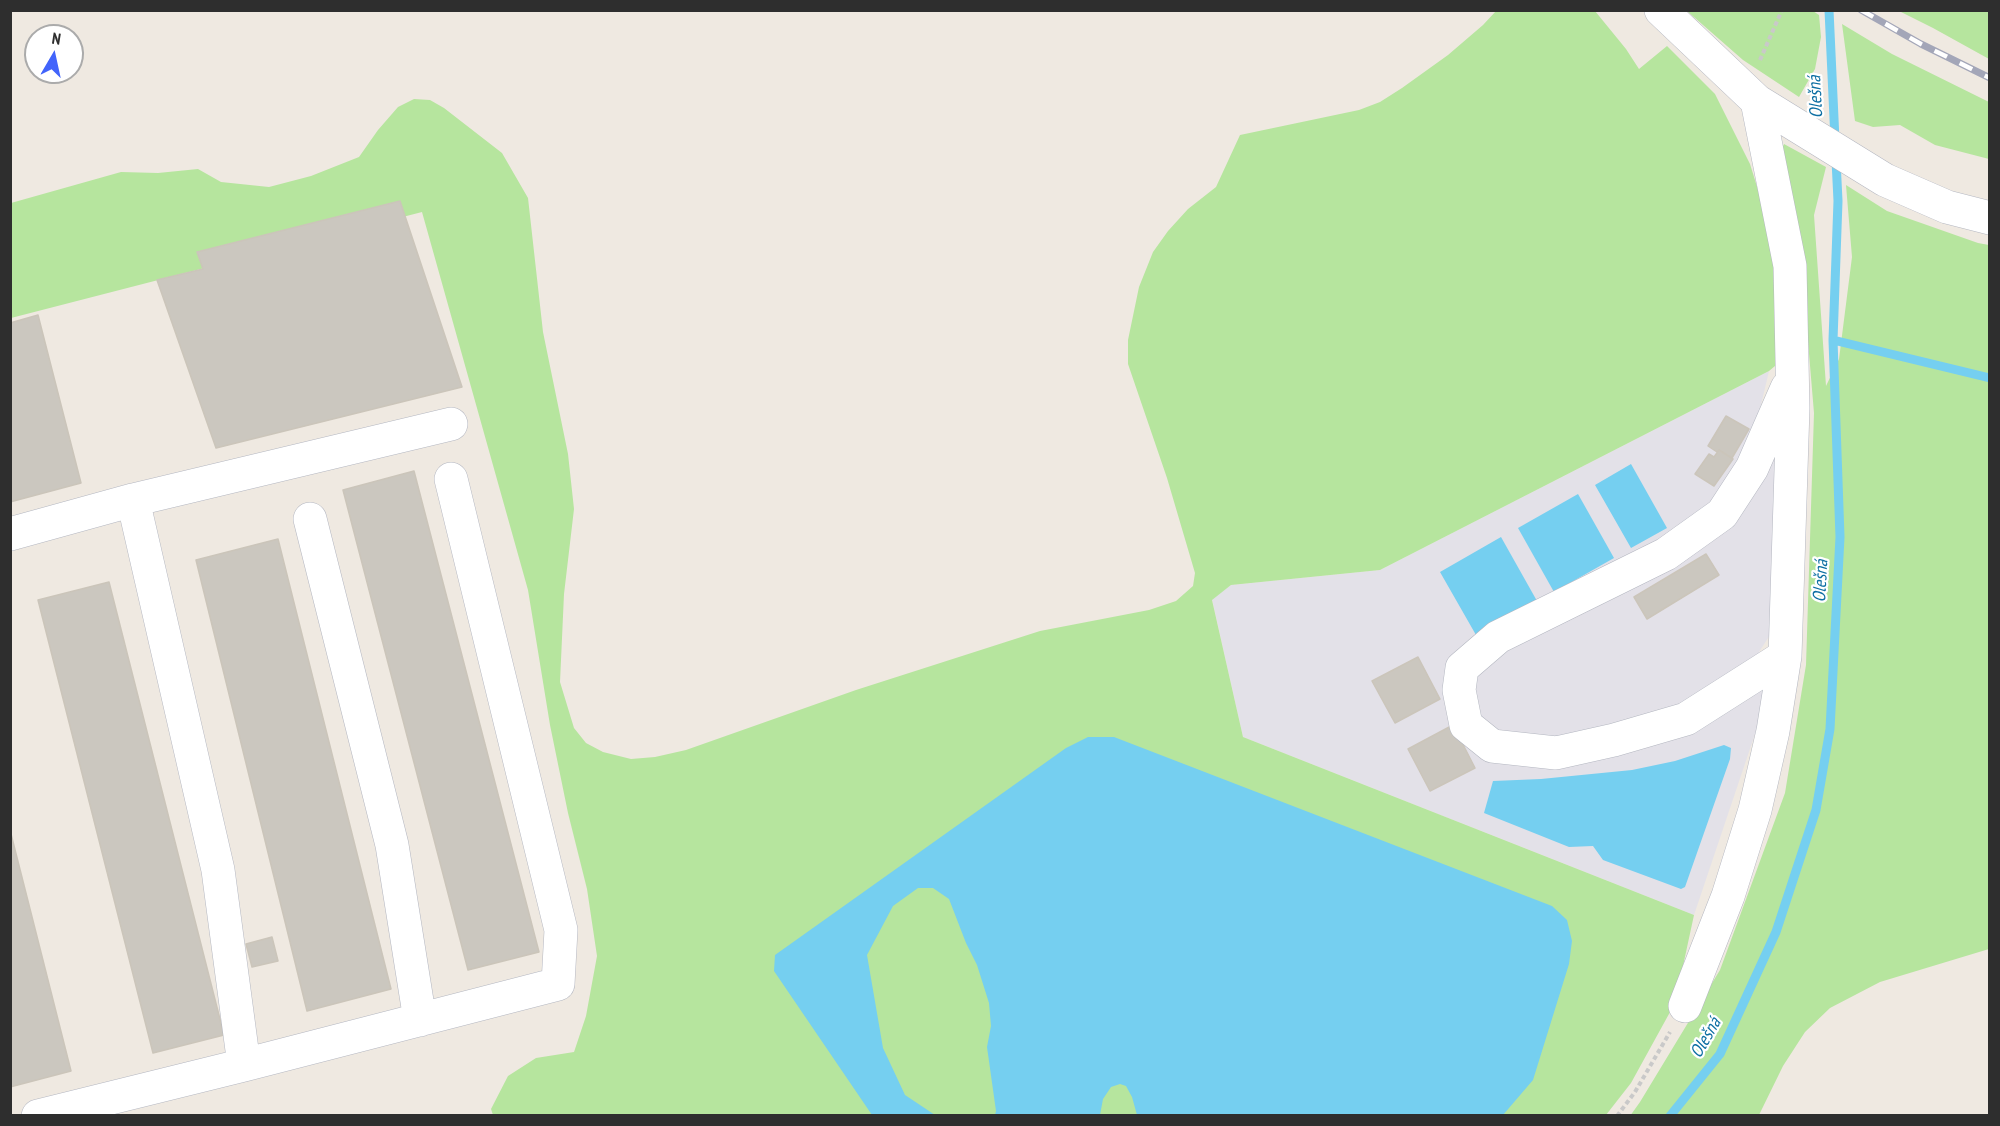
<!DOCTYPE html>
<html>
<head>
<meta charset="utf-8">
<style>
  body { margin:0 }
  #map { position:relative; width:2000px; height:1126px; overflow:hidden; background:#efe9e1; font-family:"PT Sans Narrow",sans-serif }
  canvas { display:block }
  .frame { position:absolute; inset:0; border:12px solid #2e2e2e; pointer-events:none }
  .north { position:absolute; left:24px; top:24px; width:60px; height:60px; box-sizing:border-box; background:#fff; border:2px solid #ababab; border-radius:50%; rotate:9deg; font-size:16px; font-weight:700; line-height:24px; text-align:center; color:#2e2e2e }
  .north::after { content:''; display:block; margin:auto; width:21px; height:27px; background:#4264fb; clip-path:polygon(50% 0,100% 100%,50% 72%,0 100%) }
</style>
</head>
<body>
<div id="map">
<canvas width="2000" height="1126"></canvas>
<div class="frame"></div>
<div class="north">N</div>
</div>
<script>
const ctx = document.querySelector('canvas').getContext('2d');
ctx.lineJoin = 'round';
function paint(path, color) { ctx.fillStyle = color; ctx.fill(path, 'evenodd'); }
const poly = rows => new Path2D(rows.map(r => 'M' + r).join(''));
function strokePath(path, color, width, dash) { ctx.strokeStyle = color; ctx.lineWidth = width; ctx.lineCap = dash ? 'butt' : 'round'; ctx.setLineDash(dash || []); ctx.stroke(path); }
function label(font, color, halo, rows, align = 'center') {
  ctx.font = font + ' "PT Sans Narrow",sans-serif'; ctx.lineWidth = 4.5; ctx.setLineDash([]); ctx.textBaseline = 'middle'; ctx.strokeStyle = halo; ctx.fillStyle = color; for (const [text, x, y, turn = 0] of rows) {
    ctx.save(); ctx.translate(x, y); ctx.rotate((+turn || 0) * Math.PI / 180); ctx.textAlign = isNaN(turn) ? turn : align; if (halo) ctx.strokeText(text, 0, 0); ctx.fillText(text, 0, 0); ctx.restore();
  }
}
paint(poly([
  [1769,371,1756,426,1775,446,1772,632,1759,652,1768,682,1757,728,1694,915,1243,737,1212,599,1231,585,1380,570]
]), '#e3e1e8');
paint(poly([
  [1496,11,1595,11,1626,49,1639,69,1667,46,1715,94,1750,164,1772,235,1781,361,1769,371,1380,570,1231,585,1212,600,1243,737,1694,915,1675,1003,1631,1083,1606,1115,493,1115,491,1109,508,1076,536,1058,574,1052,586,1016,597,956,587,889,568,813,550,725,528,590,422,212,11,318,11,203,121,172,158,173,198,169,221,182,269,187,311,176,359,157,378,130,398,107,414,99,430,100,444,108,502,153,528,198,543,332,568,454,574,509,564,594,560,682,574,728,586,743,603,752,631,759,655,757,686,750,856,690,1040,631,1149,610,1176,601,1193,586,1195,573,1167,478,1128,364,1128,340,1139,287,1153,252,1168,231,1188,209,1216,187,1240,135,1359,110,1380,102,1402,88,1448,55,1483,25],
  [1813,11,1819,15,1821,37,1815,69,1799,97,1743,60,1687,11],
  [1899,11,1989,11,1989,59,1933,28],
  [1842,24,1892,54,1989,102,1989,159,1935,145,1900,125,1873,127,1855,121],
  [1784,144,1826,167,1814,215,1826,386,1839,359,1852,257,1846,185,1887,211,1978,243,1989,245,1989,949,1880,982,1830,1008,1805,1032,1783,1066,1759,1115,1630,1116,1640,1102,1720,970,1785,793,1806,665,1814,413,1799,235,1778,157]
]), '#b6e59e');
paint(poly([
  [1631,464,1667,528,1631,548,1595,485],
  [1578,494,1614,558,1554,592,1518,528],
  [1501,537,1537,601,1476,635,1440,572],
  [1088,737,1114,737,1552,906,1567,920,1572,941,1569,964,1533,1080,1503,1115,1137,1115,1132,1097,1126,1086,1120,1084,1111,1087,1103,1099,1100,1115,995,1115,996,1111,987,1047,991,1026,989,1003,977,965,966,943,949,899,933,888,918,888,893,906,867,955,883,1048,905,1095,935,1115,872,1115,774,971,775,955,1066,748],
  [1724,745,1731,748,1730,759,1685,887,1681,889,1603,860,1593,846,1569,847,1484,813,1493,781,1541,779,1632,770,1675,761]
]), '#75cff0');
strokePath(poly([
  [1829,10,1835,140],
  [1833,340,1990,378],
  [1670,1116,1720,1054,1776,932,1816,810,1830,729,1840,537,1833,340,1838,201,1836,160]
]), '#75cff0', 9);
const building = poly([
  [400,201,462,387,216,448,157,280,203,269,197,252,400,201],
  [38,315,81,483,10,502,10,323,38,315],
  [1726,416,1749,429,1732,458,1719,450,1717,452,1708,446,1726,416],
  [1719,450,1733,459,1714,486,1695,474,1709,454,1714,457,1719,450],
  [414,471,539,952,468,970,343,490,414,471],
  [278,539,391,989,307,1011,196,560,278,539],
  [1706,554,1719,575,1647,619,1634,597,1706,554],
  [109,582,224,1035,153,1053,38,600,109,582],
  [1418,657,1440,699,1395,723,1372,681,1418,657],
  [1453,725,1475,768,1430,791,1408,749,1453,725],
  [10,830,71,1071,10,1087,10,830],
  [272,937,278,961,252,967,246,944,272,937]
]);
paint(building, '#cbc7bf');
strokePath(building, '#cbc5ba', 1.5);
const minor = poly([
  [1661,10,1757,101,1885,180,1947,207,1990,218],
  [133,500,218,870,244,1065],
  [310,519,392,845,420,1020],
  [10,534,133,500,451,424],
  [1785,656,1686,719,1614,740,1556,753,1492,746,1466,725,1459,690,1462,668,1498,637,1666,554,1722,514,1752,468,1787,388],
  [1685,1006,1728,896,1755,810,1773,731,1785,656,1793,408,1790,266,1757,101],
  [38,1116,244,1065,558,984,561,930,451,479]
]);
strokePath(minor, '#b4b7c1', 34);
strokePath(poly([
  [1760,60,1782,10],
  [1617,1116,1635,1092,1670,1032]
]), '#c9c9c9', 4, [4.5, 3]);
strokePath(minor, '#fff', 33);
const rail = poly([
  [1861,10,1921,44,1990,78]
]);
strokePath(rail, '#a3a6b8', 7);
strokePath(rail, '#fff', 4.5, [14]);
label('italic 18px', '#0d6fa3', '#fff', [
  ["Olešná",1816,97,-93],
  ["Olešná",1821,581,-87],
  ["Olešná",1706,1038,-60]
]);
</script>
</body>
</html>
